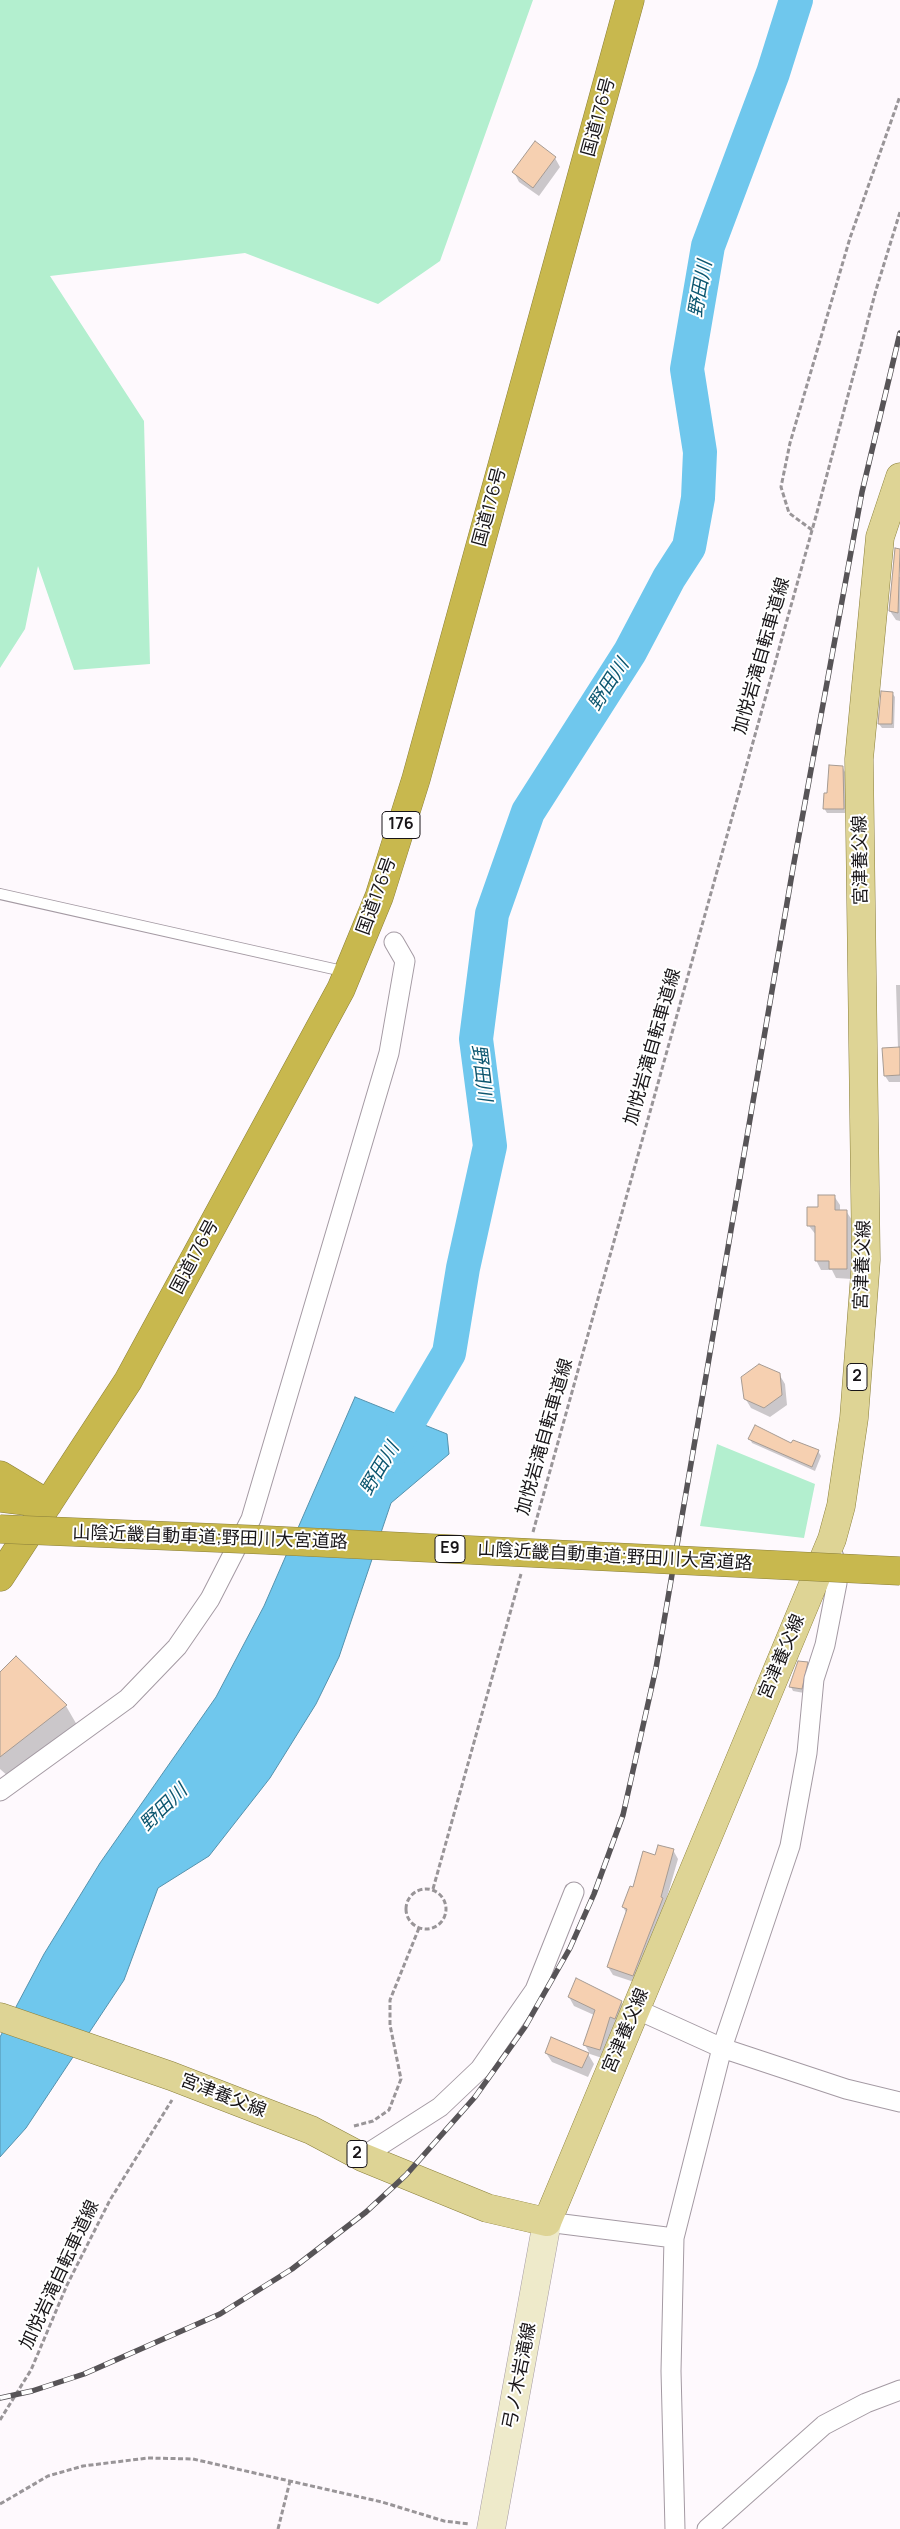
<!DOCTYPE html>
<html>
<head>
<meta charset="utf-8">
<style>
  body { margin:0 }
  canvas { display:block; background:#fef9fd }
</style>
</head>
<body>
<canvas width="900" height="2529"></canvas>
<script>
const ctx = document.querySelector('canvas').getContext('2d');
ctx.lineJoin = 'round';
function paint(path, color) { ctx.fillStyle = color; ctx.fill(path, 'evenodd'); }
const poly = rows => new Path2D(rows.map(r => 'M' + r).join(''));
function strokePath(path, color, width, dash) { ctx.strokeStyle = color; ctx.lineWidth = width; ctx.lineCap = dash ? 'butt' : 'round'; ctx.setLineDash(dash || []); ctx.stroke(path); }
function label(font, color, halo, rows, align = 'center') {
  ctx.font = font + ' Manrope,"Noto Sans JP",sans-serif'; ctx.lineWidth = 4; ctx.setLineDash([]); ctx.textBaseline = 'middle'; ctx.strokeStyle = halo; ctx.fillStyle = color; for (const [text, x, y, turn = 0] of rows) {
    ctx.save(); ctx.translate(x, y); ctx.rotate((+turn || 0) * Math.PI / 180); ctx.textAlign = isNaN(turn) ? turn : align; if (halo) ctx.strokeText(text, 0, 0); ctx.fillText(text, 0, 0); ctx.restore();
  }
}
paint(poly([
  [0,0,533,0,440,261,378,304,245,253,50,276,144,421,150,664,74,670,38,566,25,629,0,668],
  [717,1444,815,1484,804,1538,700,1526]
]), '#b3efcf');
const water = poly([
  [355,1397,447,1434,449,1454,391,1503,339,1657,316,1704,270,1778,209,1856,158,1888,124,1980,26,2128,0,2157,0,2037,44,1954,100,1863,216,1697,264,1606,355,1397]
]);
paint(water, '#6fc7ed');
strokePath(water, '#5592ad', 1);
paint(poly([
  [555,158,560,167,539,196,519,182,514,172],
  [893,575,900,577,900,621,896,620,890,611],
  [892,693,895,697,894,728,882,728,879,724],
  [843,768,845,772,845,813,827,813,824,808,828,794],
  [896,985,900,985,900,1082,889,1082,885,1076,898,1048],
  [834,1196,840,1205,840,1211,846,1211,852,1220,852,1279,836,1278,832,1270,821,1270,816,1260,816,1235,809,1226,819,1208],
  [779,1374,785,1384,787,1405,770,1417,751,1408,745,1398],
  [750,1439,792,1445,818,1451,821,1456,815,1471,752,1443],
  [16,1657,66,1706,77,1725,9,1777,0,1769,0,1674],
  [807,1664,809,1668,804,1693,793,1691,791,1687],
  [673,1850,678,1859,665,1904,637,1983,613,1975,608,1967,627,1914,623,1907,656,1856],
  [569,1997,621,2002,626,2011,605,2059,590,2054,585,2045,594,2015,574,2006],
  [546,2053,588,2054,594,2064,588,2077,552,2062]
]), '#0003');
strokePath(poly([
  [387,1458,449,1353,463,1268,490,1146,476,1039,492,914,528,812,630,652,669,578,689,547,698,498,700,452,687,369,708,246,773,73,796,0]
]), '#6fc7ed', 34);
const building = poly([
  [535,141,556,157,533,188,512,172,535,141],
  [895,548,900,549,898,613,889,611,895,548],
  [881,691,893,692,892,724,878,724,881,691],
  [829,765,843,766,844,809,823,809,824,793,827,793,829,765],
  [900,1047,900,1075,884,1076,882,1048,900,1047],
  [818,1195,835,1195,835,1210,847,1210,847,1269,829,1269,829,1261,815,1261,815,1226,807,1226,807,1207,818,1207,818,1195],
  [759,1364,780,1373,782,1395,764,1408,744,1399,741,1377,759,1364],
  [755,1425,791,1443,793,1440,819,1450,812,1467,748,1439,755,1425],
  [16,1656,67,1705,0,1757,0,1672,16,1656],
  [798,1661,808,1662,802,1689,789,1687,798,1661],
  [658,1845,674,1849,661,1897,663,1898,633,1976,607,1967,627,1909,622,1907,630,1886,633,1887,643,1851,655,1855,658,1845],
  [576,1978,622,2001,615,2019,610,2017,600,2050,583,2045,595,2010,568,1997,576,1978],
  [551,2037,589,2053,582,2068,545,2053,551,2037]
]);
paint(building, '#f6d0b1');
strokePath(building, '#a69b93', 1);
const lane = poly([
  [0,894,347,972]
]);
const street = poly([
  [0,1791,127,1699,177,1647,210,1599,251,1519,389,1053,405,961,394,942],
  [636,2009,722,2048,846,2089,900,2102],
  [362,2157,440,2107,480,2069,535,1990,574,1892],
  [547,2222,674,2238],
  [675,2529,671,2371,674,2238,722,2048,790,1846,807,1753,814,1679,825,1645,837,1583,834,1557],
  [707,2529,824,2425,866,2403,900,2390]
]);
const secondary = poly([
  [491,2529,547,2222]
]);
const primary = poly([
  [0,2017,171,2076,311,2130,362,2157,487,2208,547,2222,832,1539,841,1506,854,1418,866,1260,859,759,880,537,900,477]
]);
const highway = poly([
  [0,1475,48,1504],
  [0,1498,42,1503],
  [0,1577,128,1381,341,989,379,897,416,779,630,0]
]);
strokePath(lane, '#a49aa3', 12);
strokePath(street, '#a49aa3', 21);
strokePath(secondary, '#a49aa3', 29);
strokePath(primary, '#8a7f3b', 29);
strokePath(highway, '#8a7f3b', 29);
strokePath(poly([
  [812,530,789,513,781,487,790,443,850,238,900,96],
  [533,1532,816,516,876,290,900,212],
  '406 1909a20 20 0 1 1 40 0a20 20 0 1 1-40 0Z',
  [433,1889,521,1574],
  [354,2126,373,2121,389,2110,401,2079,390,2025,390,2000,419,1928],
  [0,2420,31,2370,67,2285,110,2200,172,2100],
  [0,2504,48,2476,83,2466,148,2458,193,2459,382,2502,444,2521,469,2524],
  [278,2529,290,2481]
]), '#999598', 3, [5, 2.5]);
strokePath(lane, '#fff', 10);
strokePath(street, '#fff', 19);
strokePath(secondary, '#eeeaca', 28);
strokePath(primary, '#ded495', 28);
strokePath(highway, '#c8b84e', 28);
const rail = poly([
  [0,2398,32,2391,84,2374,220,2314,292,2269,366,2212,406,2175,475,2097,525,2027,570,1948,594,1894,623,1815,656,1668,793,868,862,492,900,333]
]);
strokePath(rail, '#575457', 5.5);
strokePath(rail, '#fff', 4, [11]);
const highwayBridge = poly([
  [0,1529,266,1540,900,1571]
]);
strokePath(highwayBridge, '#8a7f3b', 29, []);
strokePath(highwayBridge, '#c8b84e', 28);
for (const [x, y, w] of [
  [401,825,38],
  [857,1377,20],
  [450,1549,30],
  [357,2154,20]
]) { const box = new Path2D(); box.roundRect(x - w / 2, y - 13.5, w, 27, 4); ctx.fillStyle = '#fff'; ctx.fill(box); strokePath(box, '#181518', 1); }
label('bold 16px', '#181518', null, [
  ["176",401,825],
  ["2",857,1377],
  ["E9",450,1549],
  ["2",357,2154]
]);
label('18px', '#181518', '#fff', [
  ["国道176号",599,117,-75],
  ["国道176号",490,507,-75],
  ["加悦岩滝自転車道線",762,656,-74],
  ["宮津養父線",861,860,-91],
  ["国道176号",377,896,-70],
  ["加悦岩滝自転車道線",653,1047,-74],
  ["国道176号",195,1257,-62],
  ["宮津養父線",863,1265,-88],
  ["加悦岩滝自転車道線",545,1437,-74],
  ["山陰近畿自動車道;野田川大宮道路",210,1538,2],
  ["山陰近畿自動車道;野田川大宮道路",615,1557,3],
  ["宮津養父線",782,1657,-67],
  ["宮津養父線",626,2031,-67],
  ["宮津養父線",223,2096,21],
  ["加悦岩滝自転車道線",60,2275,-65],
  ["弓ノ木岩滝線",520,2376,-79]
]);
label('italic 19px', '#0c566f', '#fff', [
  ["野田川",701,289,-80],
  ["野田川",609,685,-57],
  ["野田川",481,1073,83],
  ["野田川",380,1469,-59],
  ["野田川",164,1808,-44]
]);
</script>
</body>
</html>
